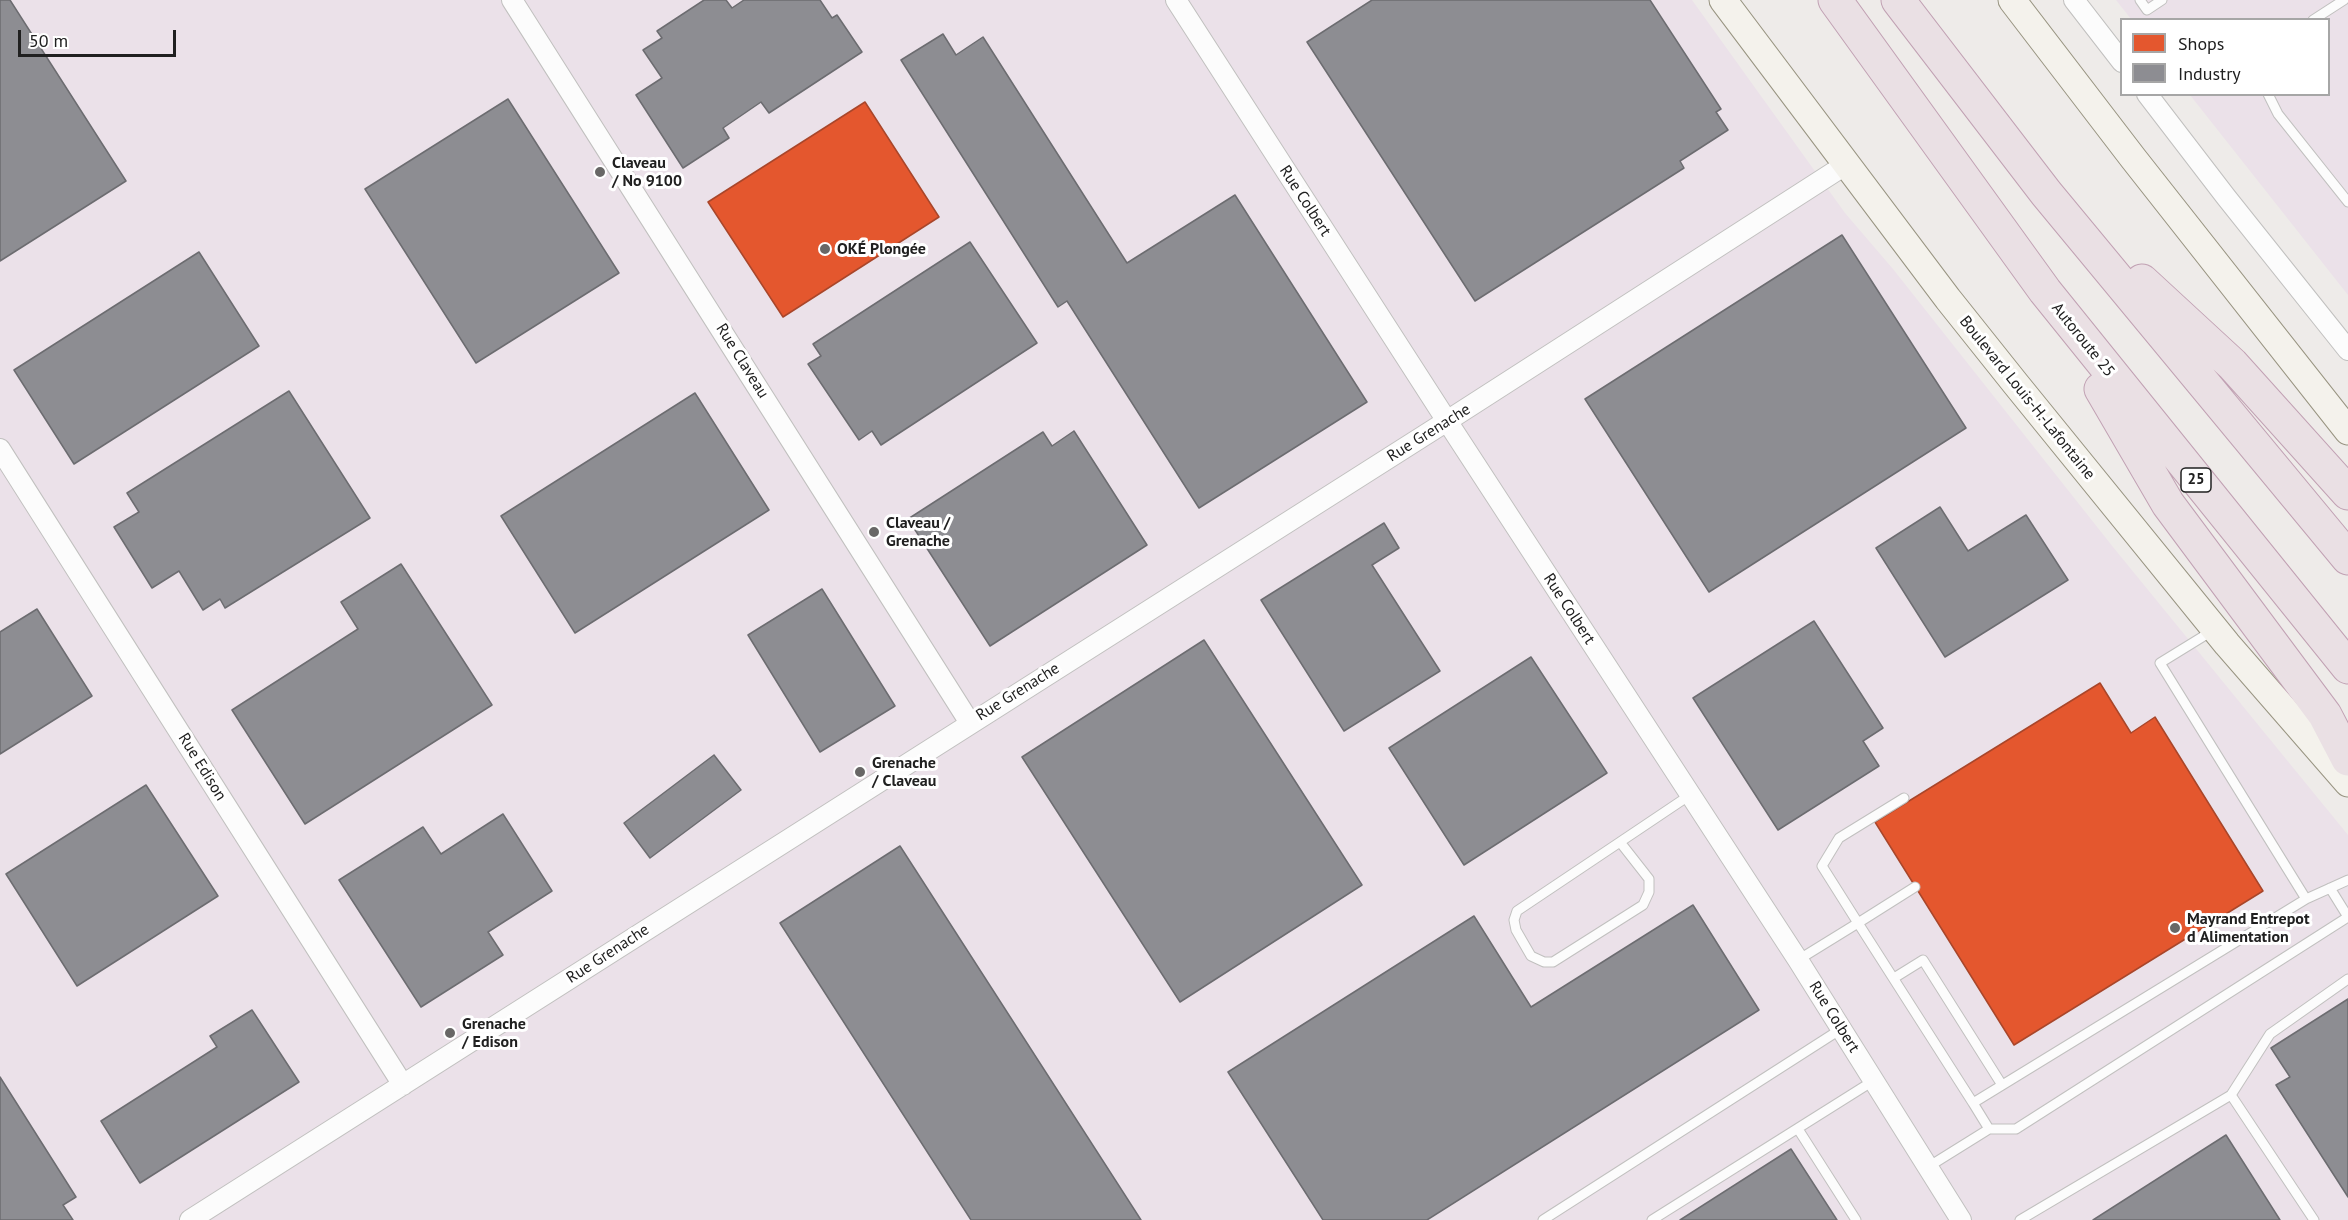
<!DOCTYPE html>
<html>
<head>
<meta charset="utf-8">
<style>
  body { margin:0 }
  #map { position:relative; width:2348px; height:1220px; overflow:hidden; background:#eeebe9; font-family:"PT Sans",sans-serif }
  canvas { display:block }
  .legend { position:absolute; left:2120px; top:18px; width:210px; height:78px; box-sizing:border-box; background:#fff; border:2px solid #a6a6a6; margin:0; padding:8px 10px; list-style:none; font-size:18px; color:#202020 }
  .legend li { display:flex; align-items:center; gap:12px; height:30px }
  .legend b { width:30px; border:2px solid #a6a6a6 }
  .scale { position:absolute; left:18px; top:30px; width:158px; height:27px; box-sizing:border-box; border:3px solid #202020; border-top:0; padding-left:8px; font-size:18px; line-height:21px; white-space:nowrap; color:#202020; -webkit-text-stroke:4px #fff; paint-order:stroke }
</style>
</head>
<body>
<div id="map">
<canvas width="2348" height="1220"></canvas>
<ul class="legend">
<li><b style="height:16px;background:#e4572e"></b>Shops</li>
<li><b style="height:16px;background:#8d8d92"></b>Industry</li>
</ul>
<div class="scale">50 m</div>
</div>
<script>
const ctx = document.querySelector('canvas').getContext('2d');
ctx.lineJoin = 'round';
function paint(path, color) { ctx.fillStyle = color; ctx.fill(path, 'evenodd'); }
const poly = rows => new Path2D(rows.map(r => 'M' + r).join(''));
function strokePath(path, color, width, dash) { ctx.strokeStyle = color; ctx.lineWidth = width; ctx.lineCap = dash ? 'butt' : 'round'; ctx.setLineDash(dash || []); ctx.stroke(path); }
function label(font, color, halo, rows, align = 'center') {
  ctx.font = font + ' "PT Sans",sans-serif'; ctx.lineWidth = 6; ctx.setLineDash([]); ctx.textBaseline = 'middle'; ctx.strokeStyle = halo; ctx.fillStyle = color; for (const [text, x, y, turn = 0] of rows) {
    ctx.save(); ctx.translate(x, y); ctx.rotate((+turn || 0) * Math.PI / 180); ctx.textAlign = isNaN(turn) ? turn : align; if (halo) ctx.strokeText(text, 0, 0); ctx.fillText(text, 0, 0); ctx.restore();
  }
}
paint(poly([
  [0,0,1692,0,1845,213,1893,269,2113,547,2348,835,2348,1220,0,1220],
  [2116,0,2348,0,2348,295,2190,95,2328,94,2328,20,2131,19]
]), '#ebe1e9');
const shops = poly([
  [865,102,939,217,783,317,708,202,865,102],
  [2100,683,2131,733,2155,717,2263,891,2014,1045,1875,822,2100,683]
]);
paint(shops, '#e4572e');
strokePath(shops, '#a9462a', 1.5);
const industry = poly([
  [0,0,10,0,126,181,0,261,0,0],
  [704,0,726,0,732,8,744,0,820,0,832,18,837,15,862,52,769,113,761,102,723,128,729,138,683,168,636,95,662,78,643,50,662,38,657,31,704,0],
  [1372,0,1650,0,1721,109,1716,112,1728,130,1680,161,1684,168,1475,301,1307,42,1372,0],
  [943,34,956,55,983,37,1127,263,1235,195,1367,402,1199,508,1067,301,1058,307,901,60,943,34],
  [508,99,619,273,476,363,365,189,508,99],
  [1842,235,1966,428,1709,592,1585,399,1842,235],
  [970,242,1037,343,881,445,872,431,859,440,808,364,821,356,813,344,970,242],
  [199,252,259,346,74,464,14,370,199,252],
  [289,391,370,518,225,608,220,599,203,610,179,571,152,588,114,527,139,512,127,493,289,391],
  [695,393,769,510,575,633,501,516,695,393],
  [1074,431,1147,545,990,646,908,519,1043,432,1052,446,1074,431],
  [1940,507,1968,551,2026,515,2068,580,1945,657,1876,548,1940,507],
  [1384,523,1399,548,1372,565,1440,671,1344,731,1261,600,1384,523],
  [401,564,492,705,305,824,232,710,358,629,341,602,401,564],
  [822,589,895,706,820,752,748,635,822,589],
  [37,609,92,696,0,754,0,632,37,609],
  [1814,621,1883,728,1863,741,1879,766,1778,830,1693,698,1814,621],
  [1204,640,1362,885,1180,1002,1022,757,1204,640],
  [1531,657,1607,773,1464,865,1389,748,1531,657],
  [714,755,741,790,650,858,624,823,714,755],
  [146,785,218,896,77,986,6,874,146,785],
  [503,814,552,891,488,932,503,955,421,1007,339,880,423,827,441,854,503,814],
  [900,846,1141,1220,971,1220,780,923,900,846],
  [1693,905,1759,1010,1427,1220,1323,1220,1228,1072,1474,916,1531,1007,1693,905],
  [2348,999,2348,1197,2276,1085,2290,1077,2271,1048,2348,999],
  [252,1010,299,1082,140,1183,101,1121,217,1047,210,1036,252,1010],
  [0,1077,76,1197,63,1205,73,1220,0,1220,0,1077],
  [2226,1135,2280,1220,2093,1220,2226,1135],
  [1791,1149,1837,1220,1680,1220,1791,1149]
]);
paint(industry, '#8d8d92');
strokePath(industry, '#6c6c70', 1.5);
const service = poly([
  [2140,0,2147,10,2162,0],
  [2313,20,2344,0],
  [2268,94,2278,114,2348,202],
  [2212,631,2160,663,2306,899,2348,880],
  [1904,798,1839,838,1822,866,1858,923,1915,887],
  [1620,842,1649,879,1649,892,1643,905,1553,962,1544,962,1531,956,1516,930,1514,920,1517,911,1620,842,1690,795],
  [1798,960,1858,923,1973,1103,2306,899],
  [1894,978,1923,960,2002,1085],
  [2231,1095,2314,1220],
  [1798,1129,1856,1220],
  [1989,1129,2016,1129,2348,917,2330,888],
  [1928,1167,1989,1129,1973,1103],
  [1543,1220,1841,1029],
  [1652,1220,1873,1081],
  [2020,1220,2231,1095,2270,1034,2348,979]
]);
const minor = poly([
  [512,0,970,723],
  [1176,0,1447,421,1798,960,1961,1220],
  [2074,0,2122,62],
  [2147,94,2226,197,2348,350],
  [0,449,403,1085],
  [190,1220,1447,421,1845,165]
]);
const secondary = poly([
  [1723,0,1948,299,2015,383,2227,644,2348,783],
  [2012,0,2133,158,2348,431]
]);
const motorway = poly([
  [1835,0,2045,291,2348,667],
  [1898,0,2046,193,2348,558],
  [2142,281,2232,364,2348,493],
  [2101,389,2168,504,2325,715,2348,759]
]);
strokePath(service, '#c1c0bf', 11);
strokePath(minor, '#c1c0bf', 22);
strokePath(secondary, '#989481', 29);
strokePath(motorway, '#c1a1b3', 35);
strokePath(service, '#fcfcfc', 9);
strokePath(minor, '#fcfcfc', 20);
strokePath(secondary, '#f4f2ec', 27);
strokePath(motorway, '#eae0e4', 33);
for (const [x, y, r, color] of [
  [600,172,6,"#686766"],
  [825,249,6,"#686766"],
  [874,532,6,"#686766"],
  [860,772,6,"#686766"],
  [2175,928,6,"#686766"],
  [450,1033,6,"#686766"]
]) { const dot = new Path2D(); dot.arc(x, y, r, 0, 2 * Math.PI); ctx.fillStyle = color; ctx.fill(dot); strokePath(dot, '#fff', 2); }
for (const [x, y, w] of [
  [2196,480,30]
]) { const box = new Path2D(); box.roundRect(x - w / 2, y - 12, w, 24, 4.5); ctx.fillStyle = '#fff'; ctx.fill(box); strokePath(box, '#202020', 1.5); }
label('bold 15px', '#202020', null, [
  ["25",2196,480]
]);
label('bold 16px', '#202020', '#fff', [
  ["Claveau",612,163],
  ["/ No 9100",612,181],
  ["OKÉ Plongée",837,249],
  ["Claveau /",886,523],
  ["Grenache",886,541],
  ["Grenache",872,763],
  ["/ Claveau",872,781],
  ["Mayrand Entrepot",2187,919],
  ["d Alimentation",2187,937],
  ["Grenache",462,1024],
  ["/ Edison",462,1042]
], 'left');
label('16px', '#202020', '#fff', [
  ["Rue Colbert",1305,201,57],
  ["Autoroute 25",2083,340,51],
  ["Rue Claveau",742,361,58],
  ["Boulevard Louis-H.-Lafontaine",2027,398,51],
  ["Rue Grenache",1429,433,-32],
  ["Rue Colbert",1569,609,57],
  ["Rue Grenache",1018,692,-32],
  ["Rue Edison",202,767,58],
  ["Rue Grenache",608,954,-33],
  ["Rue Colbert",1834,1017,58]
]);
</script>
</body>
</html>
